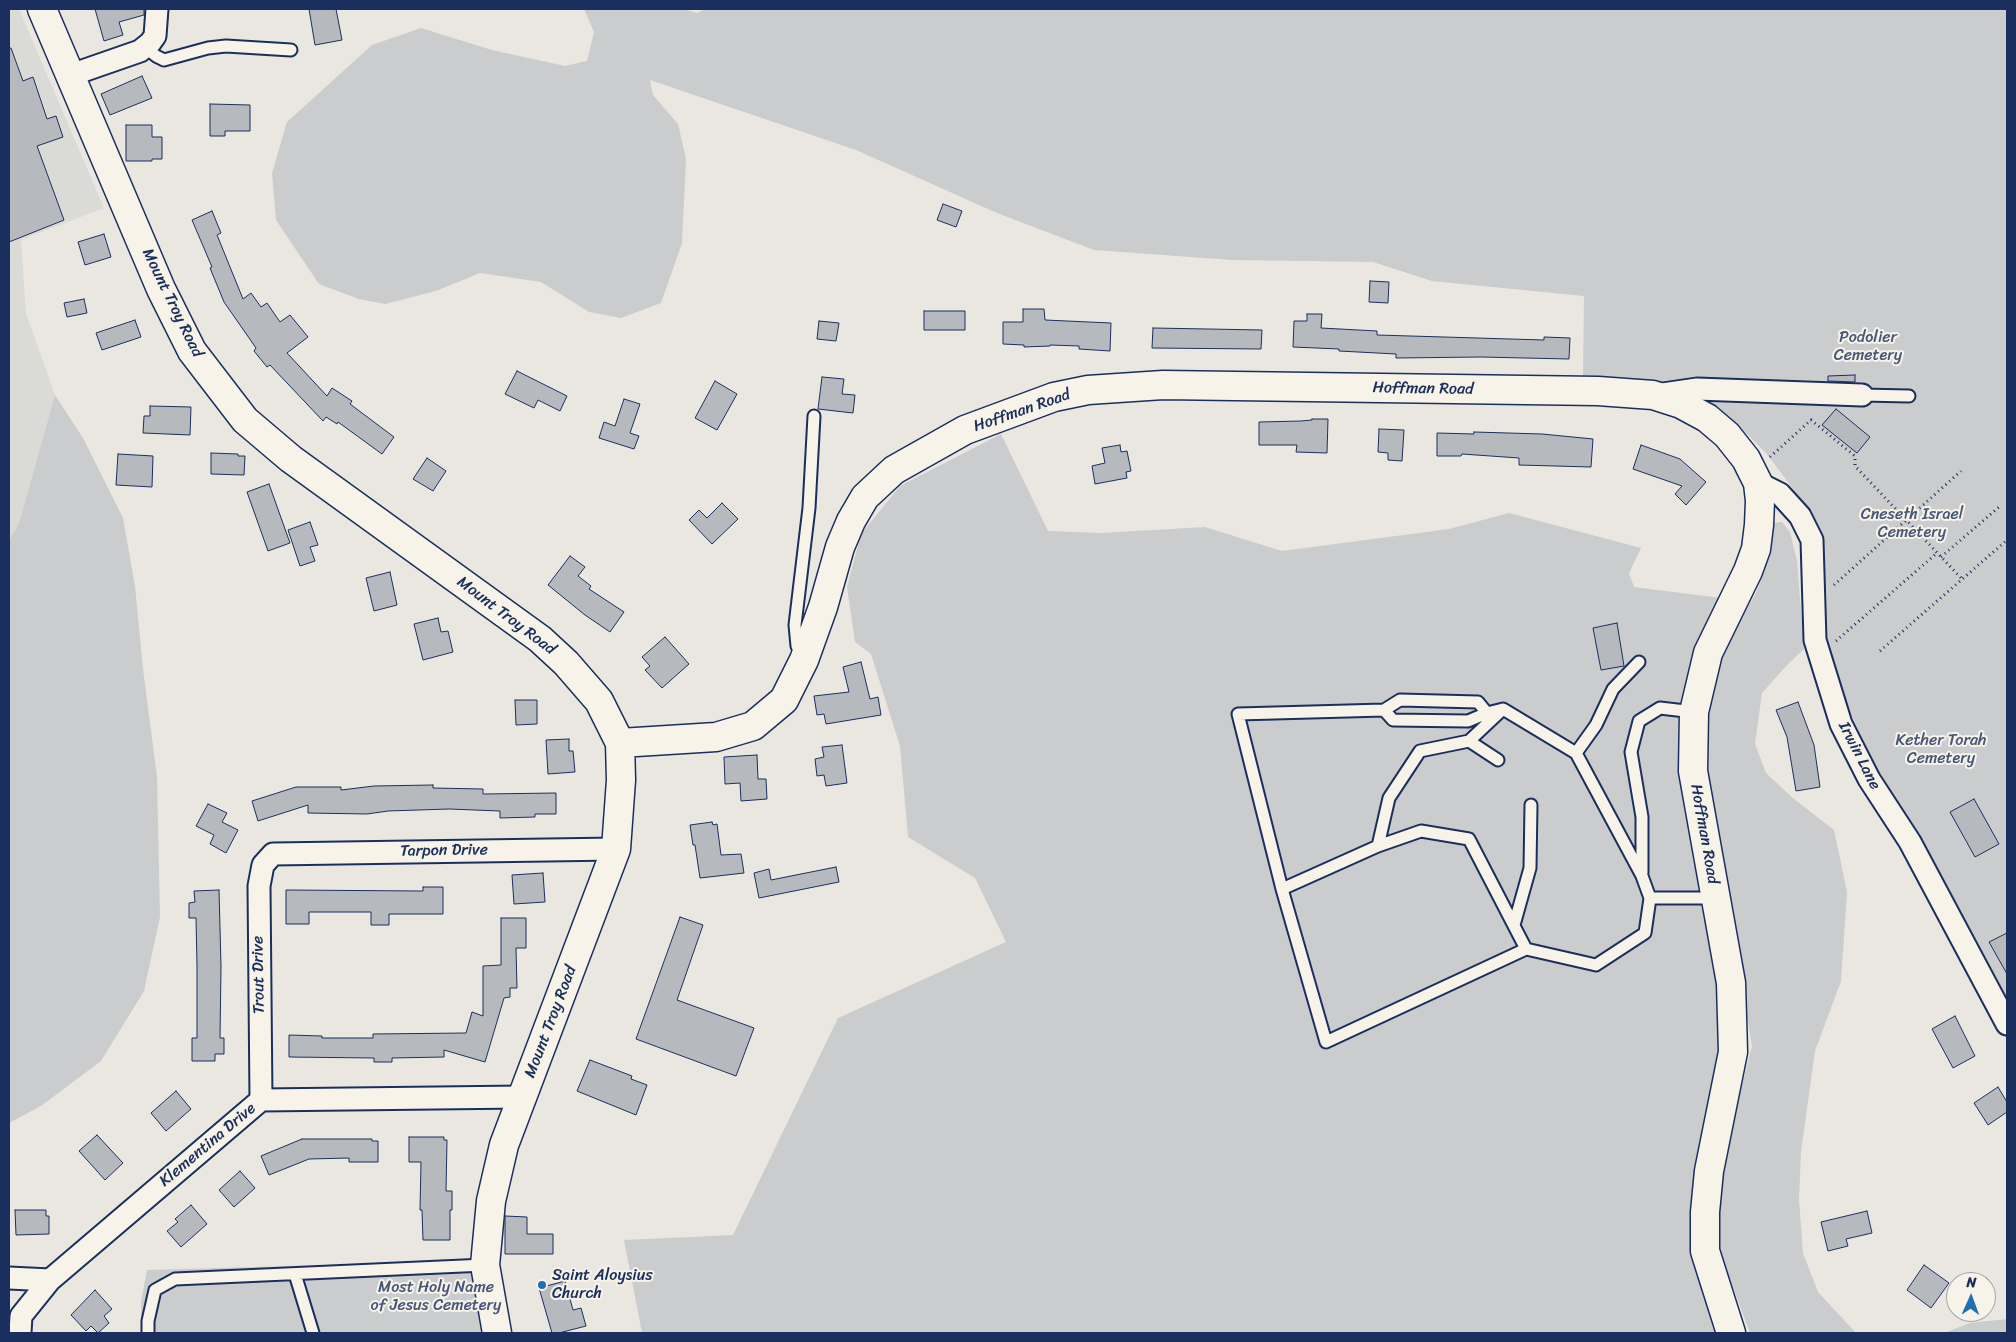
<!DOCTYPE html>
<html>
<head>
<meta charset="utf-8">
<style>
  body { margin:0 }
  #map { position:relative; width:2016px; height:1342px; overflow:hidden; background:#eae7e0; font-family:Sriracha,sans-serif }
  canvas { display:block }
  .frame { position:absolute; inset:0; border:10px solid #1b2f5e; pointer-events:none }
  .north { position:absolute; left:1946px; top:1272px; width:50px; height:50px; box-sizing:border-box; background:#f7f3e8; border:1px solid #9fa5b1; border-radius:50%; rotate:2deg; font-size:14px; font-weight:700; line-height:20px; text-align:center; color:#1b2f5e }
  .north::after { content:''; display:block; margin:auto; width:18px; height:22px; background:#1f6fb2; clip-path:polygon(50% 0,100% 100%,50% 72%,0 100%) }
</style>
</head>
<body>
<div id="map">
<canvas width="2016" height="1342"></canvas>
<div class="frame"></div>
<div class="north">N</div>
</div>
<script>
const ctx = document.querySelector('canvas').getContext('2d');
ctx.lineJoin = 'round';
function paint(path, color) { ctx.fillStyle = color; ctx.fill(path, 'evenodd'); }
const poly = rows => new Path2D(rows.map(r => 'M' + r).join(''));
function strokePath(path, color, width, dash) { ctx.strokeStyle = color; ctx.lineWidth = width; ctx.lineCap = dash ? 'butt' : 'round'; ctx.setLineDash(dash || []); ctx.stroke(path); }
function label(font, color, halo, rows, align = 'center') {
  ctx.font = font + ' Sriracha,sans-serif'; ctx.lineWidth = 4; ctx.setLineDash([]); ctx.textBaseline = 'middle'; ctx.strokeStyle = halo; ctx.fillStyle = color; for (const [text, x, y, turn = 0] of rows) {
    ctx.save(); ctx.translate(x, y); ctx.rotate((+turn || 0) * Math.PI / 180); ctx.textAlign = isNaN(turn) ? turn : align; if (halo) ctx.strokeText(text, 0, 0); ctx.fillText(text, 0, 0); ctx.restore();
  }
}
paint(poly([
  [9,9,19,9,104,208,21,240,26,313,55,395,19,523,9,541]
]), '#dadad6');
paint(poly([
  [584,9,684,9,697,13,706,9,2007,9,2007,1011,1890,795,1837,686,1822,641,1810,512,1767,454,1747,434,1698,397,1886,402,1912,397,1583,379,1584,296,1432,281,1373,262,1232,260,1094,250,997,213,856,150,650,80,653,95,678,124,686,159,682,243,661,303,621,318,589,312,541,282,480,273,436,291,385,304,359,299,319,284,276,220,272,173,287,122,372,45,421,28,492,50,565,66,587,61,594,32],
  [55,395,83,438,123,518,135,586,143,669,157,777,160,917,144,991,101,1061,41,1106,9,1123,9,541,19,523],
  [1001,434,1048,531,1101,533,1205,527,1282,551,1449,529,1509,513,1641,548,1629,573,1634,587,1721,598,1694,712,1731,983,1705,1212,1731,1333,642,1333,624,1240,733,1235,838,1018,1006,942,975,878,908,837,900,746,871,654,855,642,847,587,861,534,900,486],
  [1782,522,1790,532,1797,561,1804,649,1787,665,1762,693,1755,744,1766,773,1794,799,1834,830,1847,892,1841,981,1815,1051,1801,1152,1799,1199,1803,1253,1818,1292,1856,1333,1750,1333,1718,1247,1718,1178,1752,1046,1712,807,1705,750,1709,691,1730,639,1757,591,1771,553,1773,523],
  [472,1261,474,1286,487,1333,141,1333,141,1302,147,1270],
  [2007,1319,2007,1333,1944,1333,1970,1323]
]), '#cbcccd');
const building = poly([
  [95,9,144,9,144,15,119,22,123,35,104,41,95,9],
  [309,9,336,9,342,40,315,45,309,9],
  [9,48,11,48,23,81,33,77,47,119,56,116,63,137,37,146,64,220,9,242,9,48],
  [142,76,152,98,110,115,101,94,142,76],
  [210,104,250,105,250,131,225,131,225,136,210,136,210,104],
  [126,125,152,125,152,137,162,137,162,159,152,159,152,161,126,161,126,125],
  [943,204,962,211,956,227,937,220,943,204],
  [212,211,221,233,217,235,243,299,251,293,261,307,267,303,280,322,290,315,308,337,287,353,327,396,332,388,352,401,350,404,394,437,382,454,338,422,337,424,326,417,323,421,270,365,267,367,254,351,256,348,224,302,210,268,212,267,192,220,212,211],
  [104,234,111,257,85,265,78,242,104,234],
  [1370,281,1389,282,1388,303,1369,302,1370,281],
  [84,299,87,313,67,317,64,303,84,299],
  [1023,309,1044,309,1045,320,1111,323,1110,351,1079,349,1079,346,1050,345,1050,346,1024,347,1024,345,1003,344,1003,322,1023,322,1023,309],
  [924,311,965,311,965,330,924,330,924,311],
  [1307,314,1322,314,1321,328,1377,331,1377,335,1544,340,1544,337,1570,338,1569,359,1481,357,1396,358,1396,354,1339,351,1339,349,1293,347,1294,321,1307,321,1307,314],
  [135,320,141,337,102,350,96,333,135,320],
  [819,321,839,323,836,341,817,339,819,321],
  [1153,328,1262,330,1261,349,1152,348,1153,328],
  [517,371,567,396,560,411,538,400,534,408,505,394,517,371],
  [1855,375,1855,382,1828,381,1828,376,1855,375],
  [822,377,844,379,842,394,855,395,853,413,818,409,822,377],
  [715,381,737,394,717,430,695,418,715,381],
  [624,399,640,404,630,433,639,436,634,449,599,438,604,422,615,426,624,399],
  [150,406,191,407,190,435,143,433,144,416,150,416,150,406],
  [1836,409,1870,437,1857,453,1822,425,1836,409],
  [1312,419,1328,419,1327,453,1296,452,1297,445,1259,445,1259,422,1301,421,1312,420,1312,419],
  [1379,429,1404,430,1402,461,1388,460,1388,453,1378,452,1379,429],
  [1474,432,1542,434,1593,439,1591,467,1519,465,1519,458,1462,454,1461,456,1437,456,1437,433,1474,434,1474,432],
  [1120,445,1121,452,1127,451,1131,471,1126,472,1127,478,1095,484,1092,466,1105,463,1102,448,1120,445],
  [1641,445,1680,459,1706,482,1686,505,1675,494,1682,486,1633,469,1641,445],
  [211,453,238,454,238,456,245,456,244,475,211,474,211,453],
  [118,454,153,456,152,487,116,485,118,454],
  [427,458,446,471,433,491,413,479,427,458],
  [269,484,290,543,268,551,247,492,269,484],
  [722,503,738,519,712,544,689,520,699,510,707,518,722,503],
  [310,522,318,545,310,547,315,561,300,566,288,530,310,522],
  [570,556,585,567,578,576,591,586,589,589,624,612,610,632,585,615,548,585,570,556],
  [390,572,397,605,374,611,366,578,390,572],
  [438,618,441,632,448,631,453,652,423,660,414,624,438,618],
  [1617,623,1624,666,1601,670,1593,628,1617,623],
  [665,637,689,664,662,688,645,670,650,666,642,657,665,637],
  [861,662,870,699,878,697,881,715,826,724,824,714,817,715,814,696,849,692,843,667,861,662],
  [515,700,537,700,537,724,516,725,515,700],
  [1798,702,1814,745,1820,787,1796,791,1787,737,1776,710,1798,702],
  [569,739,569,751,573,751,575,772,548,774,546,740,569,739],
  [842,745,847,783,826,786,824,775,817,776,815,759,824,757,822,747,842,745],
  [757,755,758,779,766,779,767,799,741,801,740,783,725,784,724,757,757,755],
  [433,785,433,788,483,789,483,794,556,793,556,814,535,814,535,817,500,818,500,811,449,809,388,811,367,814,308,813,308,805,258,821,252,801,296,787,341,787,341,790,374,786,433,785],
  [1974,799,1999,844,1975,857,1950,812,1974,799],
  [208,804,227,813,222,822,238,830,226,853,210,844,214,835,196,826,208,804],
  [712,822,713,825,717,824,721,855,741,854,744,873,700,878,695,845,693,845,690,825,712,822],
  [836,867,839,882,759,898,754,873,769,869,771,880,836,867],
  [543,873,545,902,514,904,512,875,543,873],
  [423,887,443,887,443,914,389,914,389,925,371,925,371,912,309,912,309,924,286,924,286,890,423,891,423,887],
  [219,890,221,966,220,1038,224,1038,224,1054,215,1054,215,1061,192,1061,192,1038,197,1038,197,966,196,918,189,918,189,903,195,902,194,891,219,890],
  [680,917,703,925,677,1000,754,1028,736,1076,636,1039,680,917],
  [501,918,526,918,526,948,516,948,517,988,510,988,510,997,504,998,485,1062,444,1050,444,1057,392,1058,392,1062,374,1062,374,1058,289,1057,289,1035,322,1036,322,1038,373,1038,373,1034,466,1033,472,1012,483,1016,483,966,501,965,501,918],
  [2007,933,2007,974,1989,942,2007,933],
  [1955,1016,1975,1056,1953,1068,1932,1029,1955,1016],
  [590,1060,632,1076,631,1079,647,1085,636,1115,577,1091,590,1060],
  [1998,1087,2007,1102,2007,1112,1988,1125,1974,1103,1998,1087],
  [176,1091,191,1109,166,1131,151,1113,176,1091],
  [97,1135,123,1163,105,1180,79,1151,97,1135],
  [409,1137,444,1137,444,1140,447,1140,446,1191,452,1191,452,1210,450,1210,450,1240,423,1240,422,1210,420,1210,421,1162,409,1162,409,1137],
  [302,1139,372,1139,372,1141,378,1141,378,1162,349,1162,349,1158,309,1159,269,1175,261,1156,302,1139],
  [240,1171,255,1188,234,1207,219,1190,240,1171],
  [191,1205,207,1224,181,1247,167,1231,178,1222,175,1219,191,1205],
  [15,1210,46,1210,46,1216,49,1216,49,1234,16,1235,15,1210],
  [1867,1211,1872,1233,1846,1239,1848,1246,1828,1251,1821,1222,1867,1211],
  [505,1216,527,1217,527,1234,553,1234,553,1254,505,1254,505,1216],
  [1924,1265,1949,1283,1931,1308,1907,1290,1924,1265],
  [565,1281,573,1310,581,1308,586,1326,559,1333,552,1333,539,1288,565,1281],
  [95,1290,112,1309,104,1316,109,1323,98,1333,91,1326,86,1331,71,1315,95,1290]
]);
paint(building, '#b6babf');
strokePath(building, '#1b2f5e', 1);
const lane = poly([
  [145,47,156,56,164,60,208,48,226,46,291,50],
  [1862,395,1909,396],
  [801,654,797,646,795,625,809,508,814,416],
  [1384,710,1393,720,1468,721,1487,713,1503,709,1576,753,1642,876,1650,898,1716,898],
  [1469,741,1503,709],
  [1576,753,1596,725,1613,689,1639,662],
  [1378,846,1389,798,1420,751,1469,741,1498,760],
  [1642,873,1642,817,1631,752,1639,721,1660,708,1694,712],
  [1282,889,1378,846,1421,831,1469,839,1526,949,1326,1042,1282,889,1238,714,1384,710,1400,700,1478,702,1487,713],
  [1514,925,1530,868,1531,805],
  [1526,949,1596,965,1645,933,1650,898],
  [295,1274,313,1333],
  [148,1333,148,1321,155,1290,175,1279,485,1265]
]);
const street = poly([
  [71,75,140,51,150,43,155,36,157,9],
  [1656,395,1697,389,1862,395],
  [1758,483,1780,494,1800,516,1812,540,1815,640,1841,724,1869,779,1910,842,2007,1024],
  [261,1100,259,886,263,865,273,854,616,849],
  [9,1278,50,1280],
  [20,1333,21,1316,50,1280,261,1100,523,1097]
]);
const secondary = poly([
  [42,9,161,289,192,351,245,420,291,459,540,639,566,663,599,701,620,743,621,780,616,849,504,1145,491,1201,485,1265,497,1333],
  [620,743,716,737,753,726,784,700,804,660,823,607,840,547,851,521,865,497,894,470,965,430,1054,397,1088,390,1163,385,1598,391,1653,395,1681,404,1707,418,1727,435,1746,459,1758,483,1760,501,1759,525,1756,549,1748,571,1708,653,1694,712,1693,771,1731,983,1733,1052,1709,1171,1705,1212,1705,1251,1731,1333]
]);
strokePath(lane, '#1b2f5e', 15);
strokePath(street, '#1b2f5e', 25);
strokePath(secondary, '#1b2f5e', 31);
strokePath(poly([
  [1770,457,1811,420,1855,456,1855,466,1962,579],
  [1941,557,1999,507],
  [1834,585,1961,471],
  [1836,641,1937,553],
  [1880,651,2007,540]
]), '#1b2f5e', 3, [1, 4]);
strokePath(lane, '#f7f3e8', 11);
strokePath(street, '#f7f3e8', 21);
strokePath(secondary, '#f7f3e8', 28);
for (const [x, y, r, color] of [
  [542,1285,5,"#1f6fb2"]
]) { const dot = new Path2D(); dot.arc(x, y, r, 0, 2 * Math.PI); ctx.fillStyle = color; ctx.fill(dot); strokePath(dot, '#f7f3e8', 2); }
label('16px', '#1b2f5e', '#f7f3e8', [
  ["Mount Troy Road",172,303,64],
  ["Hoffman Road",1423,389,1],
  ["Hoffman Road",1022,411,-19],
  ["Mount Troy Road",506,616,37],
  ["Irwin Lane",1859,756,63],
  ["Hoffman Road",1704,834,80],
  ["Tarpon Drive",444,851,-1],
  ["Trout Drive",259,975,-91],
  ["Mount Troy Road",551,1022,-69],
  ["Klementina Drive",208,1145,-40]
]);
label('16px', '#47567a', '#f7f3e8', [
  ["Podolier",1868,338],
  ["Cemetery",1868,356],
  ["Cneseth Israel",1912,515],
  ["Cemetery",1912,533],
  ["Kether Torah",1941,741],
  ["Cemetery",1941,759],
  ["Most Holy Name",436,1288],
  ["of Jesus Cemetery",436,1306]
]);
label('16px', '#1b2f5e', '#f7f3e8', [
  ["Saint Aloysius",552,1276],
  ["Church",552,1294]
], 'left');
</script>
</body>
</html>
